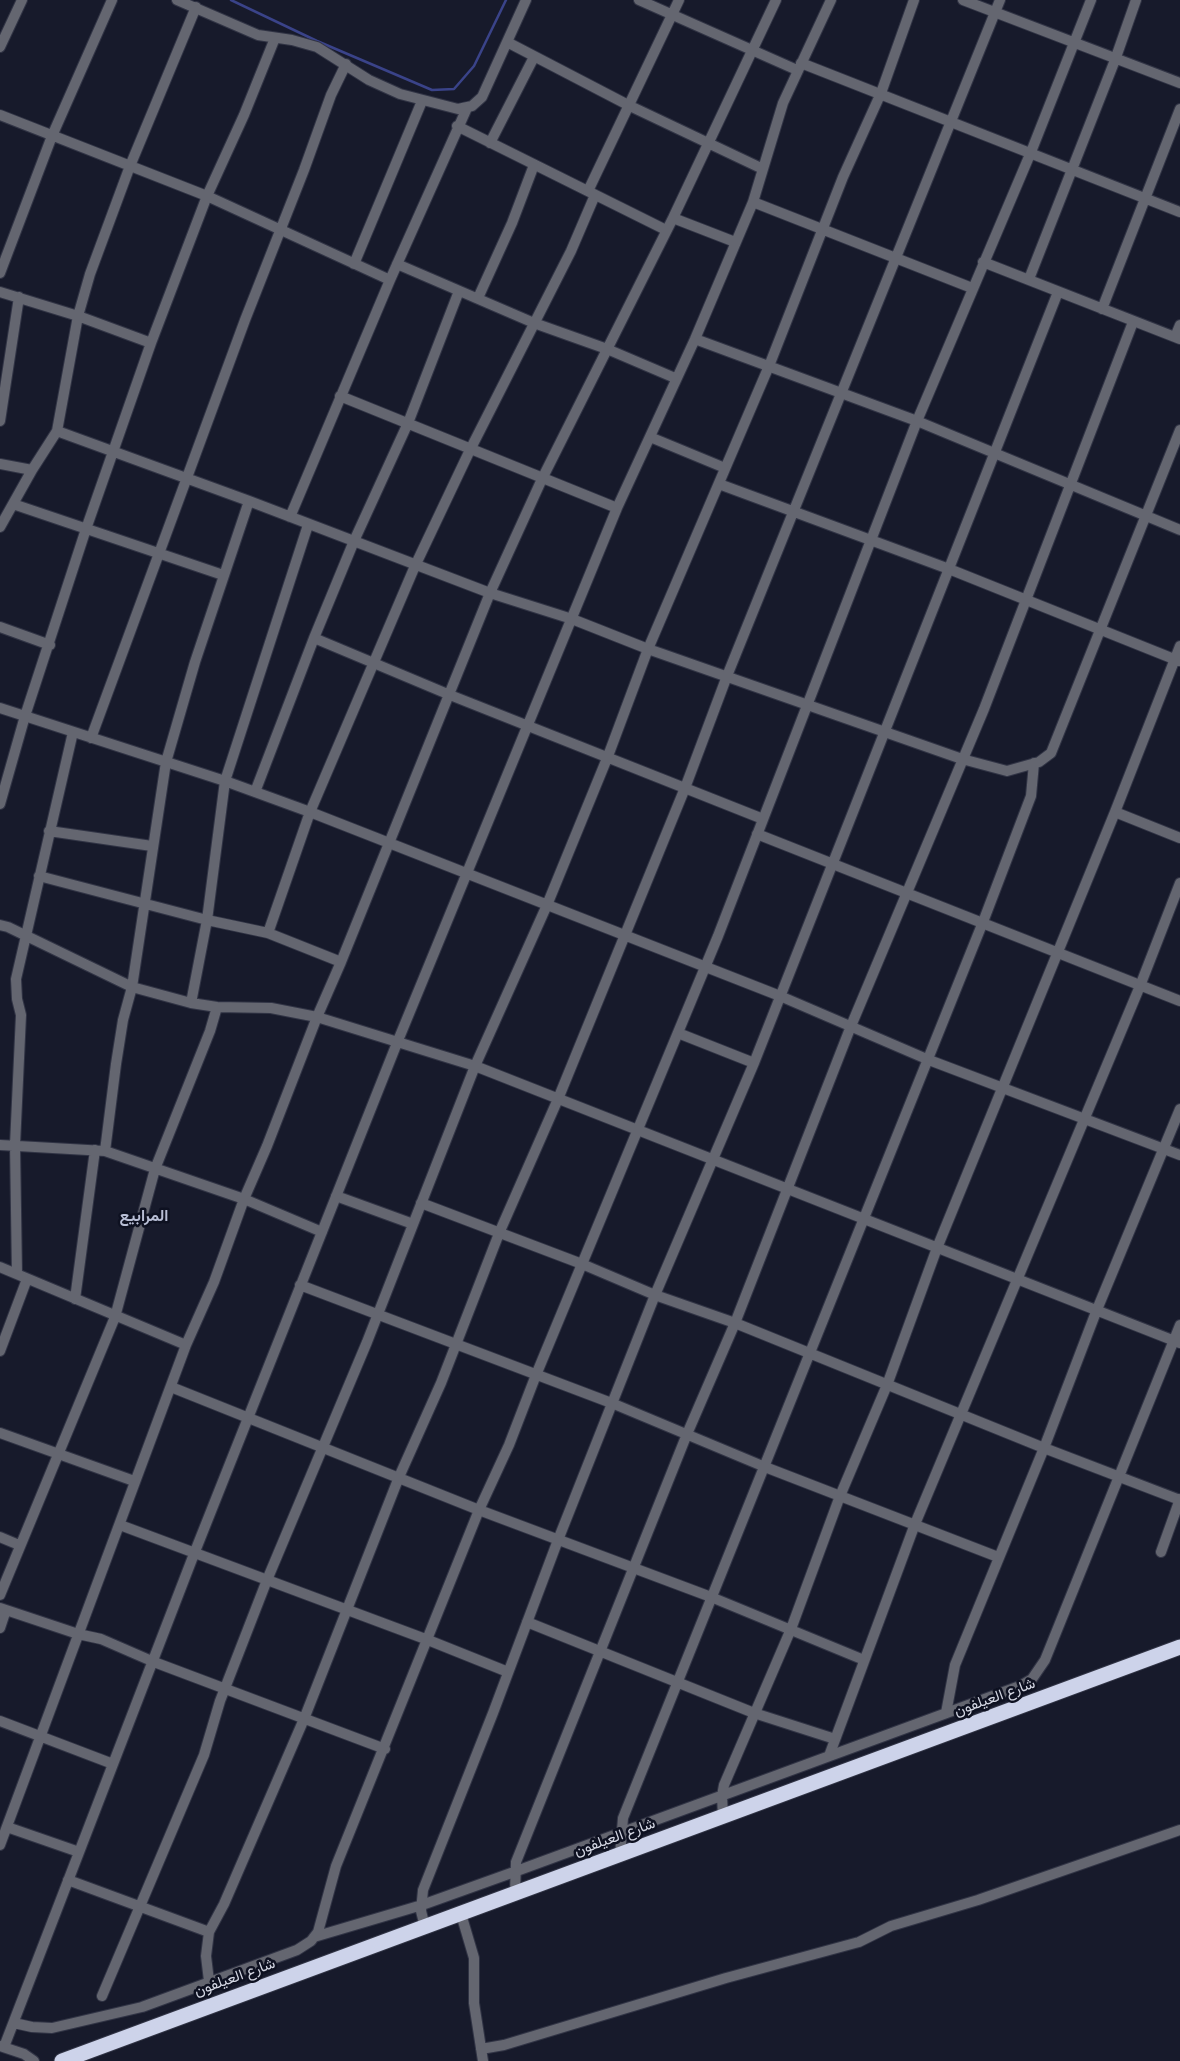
<!DOCTYPE html>
<html>
<head>
<meta charset="utf-8">
<style>
  body { margin:0 }
  canvas { display:block; background:#171a2b }
</style>
</head>
<body>
<canvas width="1180" height="2061"></canvas>
<script>
const ctx = document.querySelector('canvas').getContext('2d');
ctx.lineJoin = 'round';
const poly = rows => new Path2D(rows.map(r => 'M' + r).join(''));
function strokePath(path, color, width, dash) { ctx.strokeStyle = color; ctx.lineWidth = width; ctx.lineCap = dash ? 'butt' : 'round'; ctx.setLineDash(dash || []); ctx.stroke(path); }
function label(font, color, halo, rows, align = 'center') {
  ctx.font = font + ' "Nunito Sans",Vazirmatn,sans-serif'; ctx.lineWidth = 5; ctx.setLineDash([]); ctx.textBaseline = 'middle'; ctx.strokeStyle = halo; ctx.fillStyle = color; for (const [text, x, y, turn = 0] of rows) {
    ctx.save(); ctx.translate(x, y); ctx.rotate((+turn || 0) * Math.PI / 180); ctx.textAlign = isNaN(turn) ? turn : align; if (halo) ctx.strokeText(text, 0, 0); ctx.fillText(text, 0, 0); ctx.restore();
  }
}
strokePath(poly([
  [231,0,317,41,432,90,454,89,474,66,506,0]
]), '#3a4389', 2.5);
const street = poly([
  [177,0,258,35,292,40,317,47,369,80,400,94,458,109,472,106,482,97,526,0],
  [639,0,797,70],
  [963,0,1180,83],
  [507,42,630,106,763,169],
  [0,47,22,0],
  [801,63,1180,212],
  [0,115,207,196,390,280],
  [457,126,666,230],
  [490,143,534,57],
  [588,191,679,0],
  [753,202,972,288],
  [673,218,735,242],
  [983,262,1180,339],
  [354,264,422,101],
  [397,264,534,323,607,349,675,378],
  [0,273,52,136,112,0],
  [1029,279,1115,60,1136,0],
  [0,292,78,316,151,343],
  [478,298,512,223,534,165],
  [1102,309,1180,109],
  [1175,337,1180,325],
  [695,339,917,421,1180,530],
  [340,396,617,508],
  [0,421,19,297],
  [57,431,249,501,490,593,572,619,648,649,962,759,1007,771,1039,762,1051,753,1180,430],
  [650,437,725,468],
  [0,464,32,470],
  [719,484,949,569,1179,661],
  [13,504,223,575],
  [290,517,390,280,467,108],
  [0,527,32,470,57,431,78,316,90,274,130,166,196,7],
  [0,627,50,645],
  [314,638,450,695,763,819],
  [0,708,225,781,310,812,780,996,929,1060,1180,1155],
  [91,738,245,320,304,170,331,95,346,64],
  [255,792,314,638,354,541,408,423,459,291],
  [0,804,25,716,86,529,151,343,207,196,244,115,275,38],
  [1115,812,1180,838],
  [49,831,152,846],
  [757,834,1180,1001],
  [39,876,207,920,268,933,341,962],
  [0,925,8,927,132,987,191,1003,217,1007,271,1008,317,1017,475,1066,1180,1343],
  [268,933,310,812,415,566,470,450,571,251,595,195],
  [191,1003,207,920,225,781,308,525],
  [678,1033,754,1063],
  [0,1145,105,1151,244,1199,322,1232],
  [105,1151,116,1064,123,1020,132,987,166,762,195,662,249,501],
  [336,1196,413,1224],
  [421,1203,582,1264,655,1295,735,1323,1044,1448,1180,1500],
  [0,1267,186,1345],
  [17,1274,15,1145,21,1015,17,999,16,979,73,732],
  [300,1285,614,1404,765,1467,998,1557],
  [75,1299,95,1150],
  [0,1351,27,1279],
  [171,1387,479,1510,711,1597,864,1660],
  [0,1433,134,1481],
  [120,1525,428,1640,508,1672],
  [0,1537,19,1545],
  [1161,1552,1180,1499],
  [0,1595,115,1317,155,1169,210,1031,217,1007],
  [0,1608,78,1634,101,1639,154,1662,385,1749],
  [527,1622,754,1713,835,1739],
  [0,1628,6,1610],
  [946,1713,955,1665,1044,1448,1096,1312,1180,1109],
  [0,1721,113,1764],
  [829,1756,915,1524,1140,986,1180,883],
  [723,1817,722,1796,724,1785,791,1629,840,1496,887,1385,937,1248,1115,812,1180,646],
  [7,1827,79,1852],
  [0,1845,186,1345,214,1282,244,1199,267,1146,317,1017,341,962,490,593,542,479,673,218,776,0],
  [620,1855,623,1818,983,922,1031,796,1034,763],
  [68,1880,209,1932],
  [515,1893,516,1862,687,1434,735,1323,851,1026,984,709,1133,322],
  [461,1914,474,1958,474,2003,483,2061],
  [425,1927,421,1911,423,1890,493,1713,558,1540,655,1295,754,1063,1058,292],
  [314,1937,422,1905,514,1872,1020,1686,1032,1679,1045,1660,1180,1325],
  [209,1981,206,1956,209,1932,224,1904,304,1719,399,1477,441,1383,500,1231,558,1099,685,788,727,676,1000,0],
  [102,1996,204,1755,220,1701,267,1580,367,1342,475,1066,547,905,608,756,648,649,769,366,843,177,881,93,914,0],
  [14,2023,32,2027,52,2028,142,2007,297,1950,311,1941,318,1932,336,1866,479,1510,509,1445,536,1375,718,936,917,421,1031,152,1091,0],
  [0,2046,24,2054,34,2061],
  [4,2047,194,1554,397,1043,617,508,695,339,753,202,783,103,831,0],
  [481,2049,504,2045,726,1978,859,1942,891,1926,978,1900,1180,1830]
]);
const highway = poly([
  [62,2061,1180,1647]
]);
strokePath(street, '#313445', 12);
strokePath(highway, '#313445', 17);
strokePath(street, '#646670', 10);
strokePath(highway, '#cdd3ea', 15);
label('15px', '#d4d7e3', '#0e1121', [
  ["شارع العيلفون",995,1698,-20],
  ["شارع العيلفون",615,1838,-20],
  ["شارع العيلفون",235,1978,-20]
]);
label('bold 16px', '#b8bed5', '#0e1121', [
  ["المرابيع",144,1217]
]);
</script>
</body>
</html>
